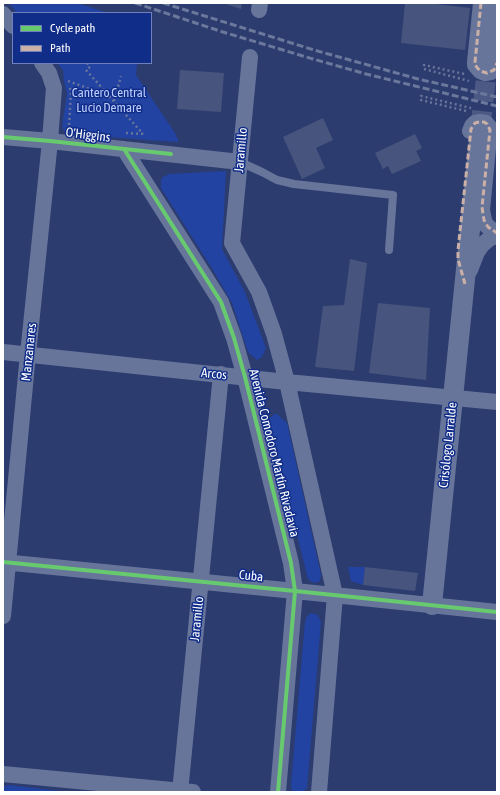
<!DOCTYPE html>
<html>
<head>
<meta charset="utf-8">
<style>
  body { margin:0 }
  #map { position:relative; width:500px; height:795px; overflow:hidden; background:#2c3c6f; font-family:"Asap Condensed",sans-serif }
  canvas { display:block }
  .frame { position:absolute; inset:0; border:4px solid #fff; pointer-events:none }
  .legend { position:absolute; left:12px; top:12px; width:140px; height:52px; box-sizing:border-box; background:#112d8a; border:1px solid #7081b9; margin:0; padding:5px 7px; list-style:none; font-size:12px; color:#fff }
  .legend li { display:flex; align-items:center; gap:8px; height:20px }
  .legend b { width:20px; border:1px solid #7081b9 }
</style>
</head>
<body>
<div id="map">
<canvas width="500" height="795"></canvas>
<div class="frame"></div>
<ul class="legend">
<li><b style="height:5px;background:#67ca6e"></b>Cycle path</li>
<li><b style="height:5px;background:#cab0a6"></b>Path</li>
</ul>
</div>
<script>
const ctx = document.querySelector('canvas').getContext('2d');
ctx.lineJoin = 'round';
function paint(path, color) { ctx.fillStyle = color; ctx.fill(path, 'evenodd'); }
const poly = rows => new Path2D(rows.map(r => 'M' + r).join(''));
function strokePath(path, color, width, dash) { ctx.strokeStyle = color; ctx.lineWidth = width; ctx.lineCap = dash ? 'butt' : 'round'; ctx.setLineDash(dash || []); ctx.stroke(path); }
function label(font, color, halo, rows, align = 'center') {
  ctx.font = font + ' "Asap Condensed",sans-serif'; ctx.lineWidth = 3; ctx.setLineDash([]); ctx.textBaseline = 'middle'; ctx.strokeStyle = halo; ctx.fillStyle = color; for (const [text, x, y, turn = 0] of rows) {
    ctx.save(); ctx.translate(x, y); ctx.rotate((+turn || 0) * Math.PI / 180); ctx.textAlign = isNaN(turn) ? turn : align; if (halo) ctx.strokeText(text, 0, 0); ctx.fillText(text, 0, 0); ctx.restore();
  }
}
paint(poly([
  [9,3,77,3,108,13,17,13],
  [57,63,137,63,136,75,175,133,179,142,147,140,70,134,64,131,62,126,67,94,64,81,63,70],
  [226,171,222,249,245,292,266,348,262,357,257,360,248,352,232,303,213,270,161,188,161,180,163,177,169,174],
  [274,414,277,414,287,423,321,575,320,581,314,583,308,579,269,423,270,418],
  [348,567,365,567,363,585,351,581],
  [311,613,318,615,321,622,307,788,302,792,295,792,292,790,291,785,305,622,307,616],
  [8,785,69,792,3,792,3,788]
]), '#2343a2');
paint(poly([
  [223,3,242,3,241,9],
  [405,3,428,3,470,8,465,50,401,43],
  [180,70,224,73,221,112,177,109],
  [323,118,333,140,316,148,325,168,302,179,283,137],
  [415,134,422,148,416,151,421,161,392,174,388,166,383,169,375,153],
  [350,259,367,263,354,371,315,367,323,306,344,305],
  [378,303,430,308,426,380,369,373],
  [365,567,418,573,415,591,363,585]
]), '#47547d');
strokePath(poly([
  [480,131,487,69]
]), '#4c5985', 20, [20, 10]);
strokePath(poly([
  [87,63,90,67,86,70,143,134],
  [464,74,424,65,424,69,469,81],
  [68,81,109,96],
  [70,88,71,92,69,126,70,128],
  [114,101,121,76],
  [466,111,421,100,421,96,471,108],
  [126,133,144,134]
]), '#68759b', 2.5, [2, 3]);
strokePath(poly([
  [240,162,262,172,277,180,294,184,393,195,389,250]
]), '#68759b', 8);
strokePath(poly([
  [481,3,475,62,475,65,480,71,485,73,491,72,495,68],
  [259,10,260,3],
  [3,14,13,26],
  [250,57,232,243,259,292,274,334,287,382,335,595,319,792],
  [470,131,472,126,475,123,479,122,486,123,490,128,482,210,484,220,486,225,492,230,497,233],
  [3,137,50,141,240,162],
  [124,149,221,302,234,338,245,377,291,563,295,591,278,792],
  [470,270,477,252,482,245,489,239,497,235],
  [3,352,287,382,497,402],
  [3,562,295,591,497,612],
  [3,616,28,354,50,141,54,88,49,73,42,63],
  [3,774,193,792],
  [180,792,221,374]
]), '#68759b', 16);
strokePath(poly([
  [487,69,493,3],
  [432,605,480,131]
]), '#68759b', 20);
strokePath(poly([
  [135,3,223,32,313,59,366,74,497,106],
  [163,3,314,50,418,79,497,97]
]), '#6b779b', 3, [7, 3]);
strokePath(poly([
  [481,3,475,62,475,65,480,71,487,73,494,70,497,63],
  [465,284,458,259,458,250,471,129,475,123,479,122,484,122,487,124,490,130,482,207,483,214,484,220,488,227,497,233]
]), '#cab0a6', 3, [6, 3]);
strokePath(poly([
  [3,137,50,141,171,154],
  [124,149,221,302,234,338,245,377,291,563,295,591,278,792],
  [3,562,295,591,497,612]
]), '#67ca6e', 4);
label('13px', '#bdcdfd', '#112d8a', [
  ["Cantero Central",109,93],
  ["Lucio Demare",109,108]
]);
label('13px', '#fff', '#112d8a', [
  ["O'Higgins",88,135,7],
  ["Jaramillo",241,150,-85],
  ["Manzanares",29,352,-84],
  ["Arcos",214,374,6],
  ["Crisólogo Larralde",448,445,-84],
  ["Avenida Comodoro Martín Rivadavia",274,453,76],
  ["Cuba",251,576,6],
  ["Jaramillo",197,619,-84]
]);
</script>
</body>
</html>
